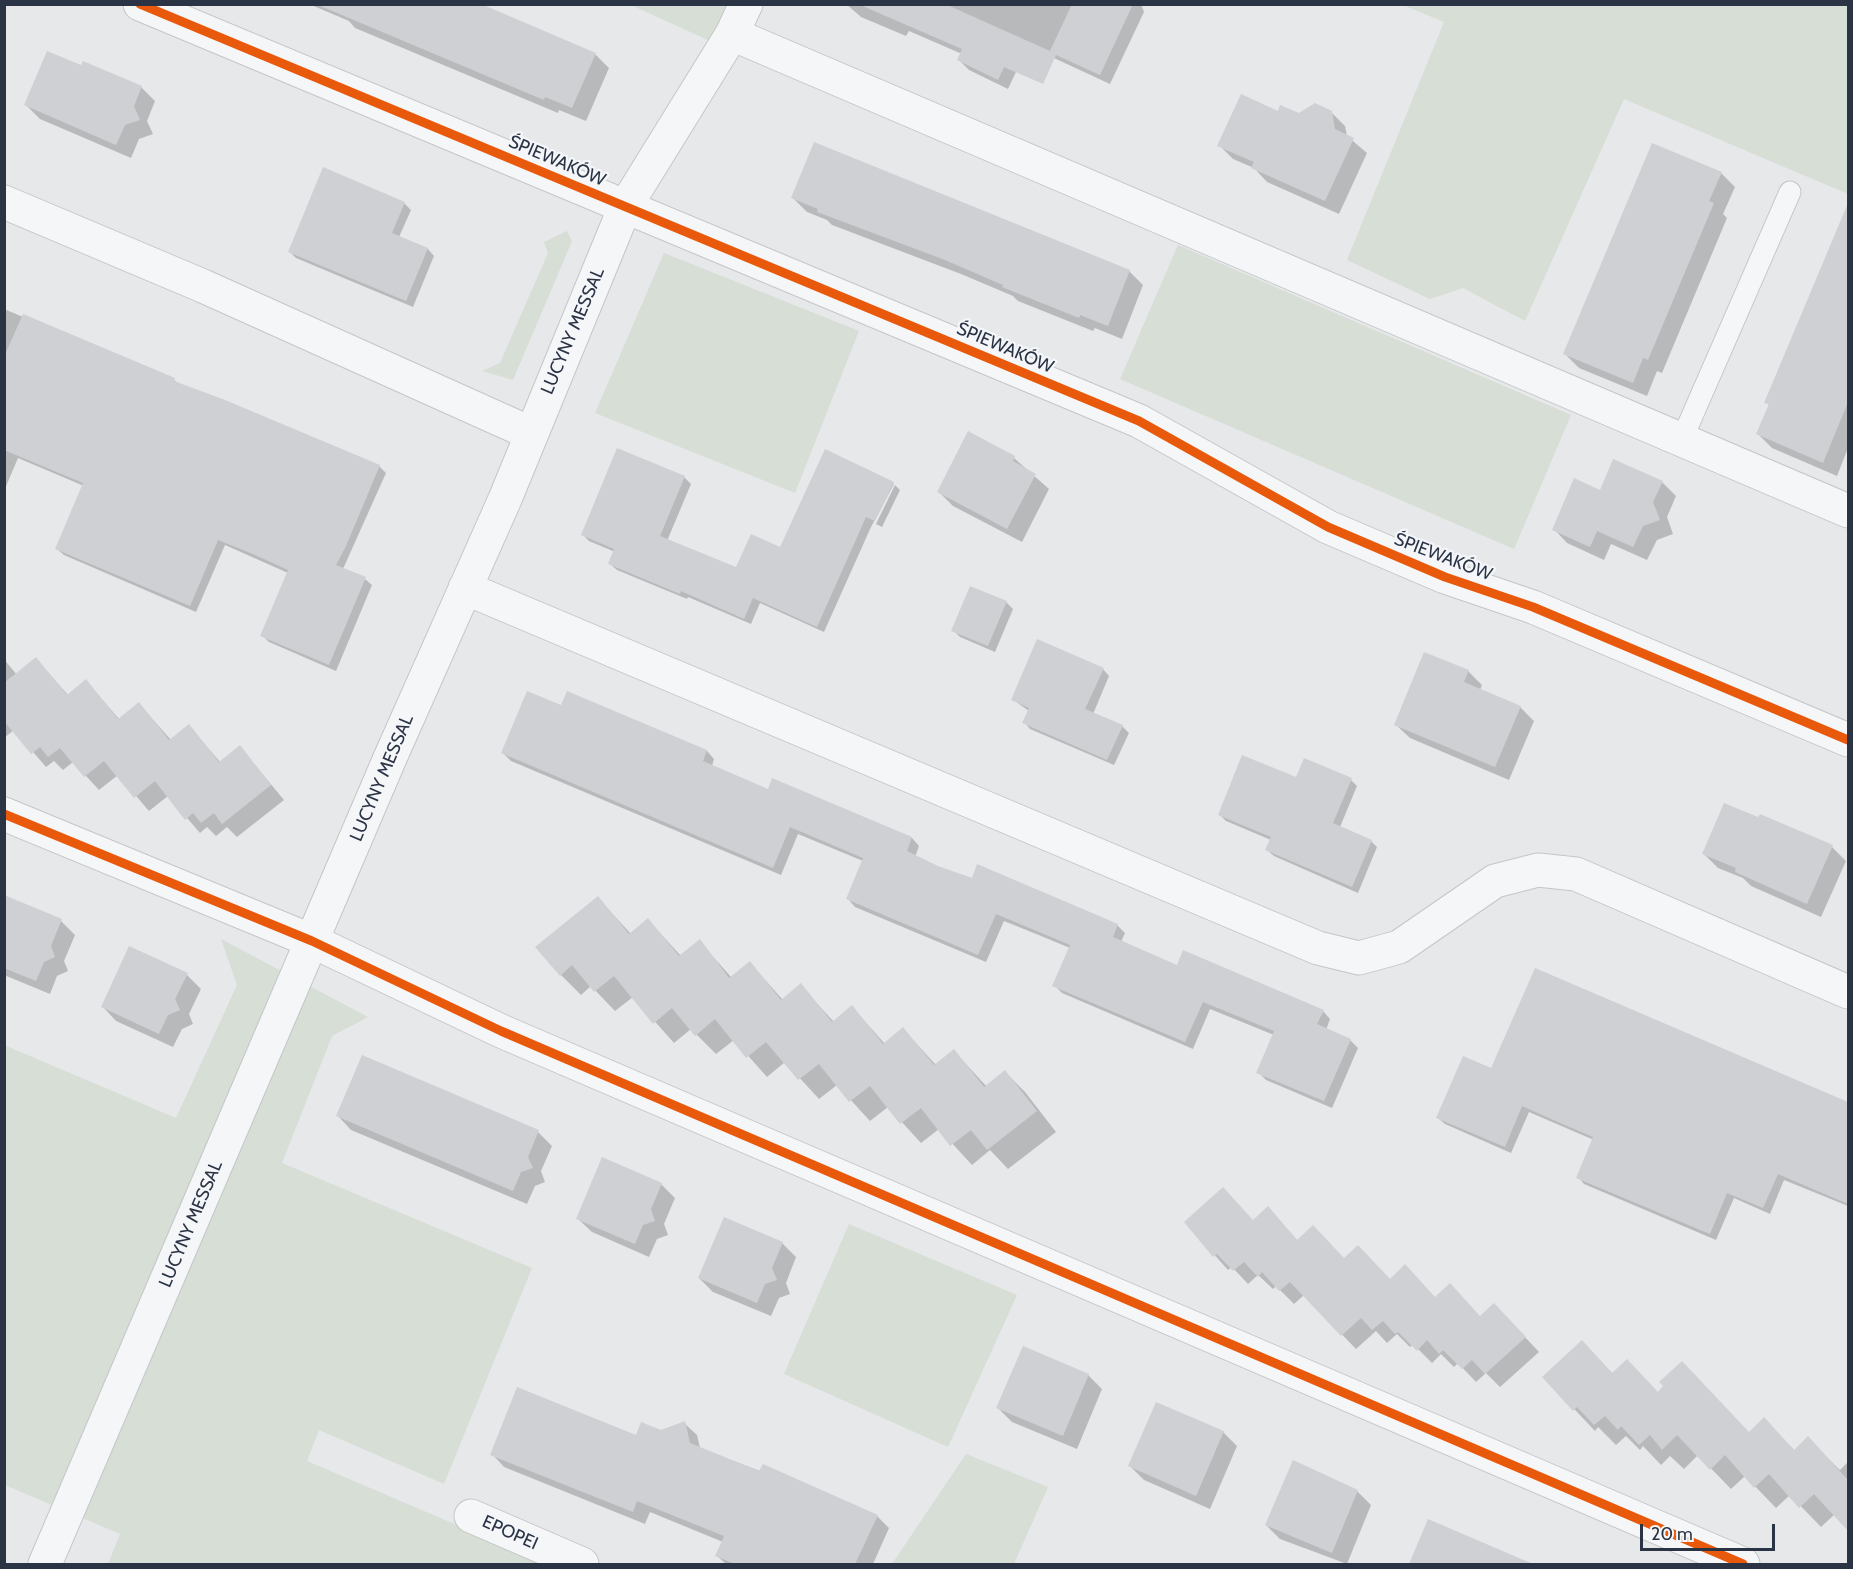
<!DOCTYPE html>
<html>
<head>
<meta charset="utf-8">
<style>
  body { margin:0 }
  #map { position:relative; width:1853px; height:1569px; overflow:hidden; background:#e6e8ea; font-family:Cabin,sans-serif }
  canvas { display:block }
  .frame { position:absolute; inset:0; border:6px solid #2b3445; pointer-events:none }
  .scale { position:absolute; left:1640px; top:1524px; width:135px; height:27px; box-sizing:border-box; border:3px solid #2b3445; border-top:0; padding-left:8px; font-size:18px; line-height:21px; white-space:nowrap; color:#2b3445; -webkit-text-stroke:4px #f4f6f9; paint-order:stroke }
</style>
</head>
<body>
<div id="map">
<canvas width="1853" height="1569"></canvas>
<div class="frame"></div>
<div class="scale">20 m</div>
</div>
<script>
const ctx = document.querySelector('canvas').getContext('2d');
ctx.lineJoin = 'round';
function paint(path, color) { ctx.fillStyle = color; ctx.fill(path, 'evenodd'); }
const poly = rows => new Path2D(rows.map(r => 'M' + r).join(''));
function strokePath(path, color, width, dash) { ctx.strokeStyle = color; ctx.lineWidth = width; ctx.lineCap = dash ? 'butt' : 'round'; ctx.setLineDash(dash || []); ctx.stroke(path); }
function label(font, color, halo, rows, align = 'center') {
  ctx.font = font + ' Cabin,sans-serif'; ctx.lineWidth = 4.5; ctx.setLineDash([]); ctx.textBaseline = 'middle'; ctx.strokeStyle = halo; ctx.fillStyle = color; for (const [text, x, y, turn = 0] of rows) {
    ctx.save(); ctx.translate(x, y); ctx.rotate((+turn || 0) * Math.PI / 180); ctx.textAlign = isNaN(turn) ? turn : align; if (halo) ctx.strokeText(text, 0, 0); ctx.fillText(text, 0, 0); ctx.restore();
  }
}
paint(poly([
  [631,5,727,5,710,41],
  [1403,5,1848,5,1848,194,1624,99,1525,321,1463,288,1430,299,1347,260,1444,22],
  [567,231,572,241,513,380,482,371,500,363,548,253,544,242],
  [1178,245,1571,415,1514,549,1120,379],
  [664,253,859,331,795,493,595,413],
  [221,939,368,1017,332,1036,282,1163,532,1268,444,1484,319,1430,307,1461,548,1564,108,1564,120,1534,5,1485,4,1045,176,1118,237,985],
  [849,1224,1017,1295,948,1447,784,1374],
  [966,1454,1048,1487,1014,1564,892,1564]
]), '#d6ded6');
paint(poly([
  [309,4,478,4,595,54,609,68,586,121,559,110,558,113,355,28,349,21],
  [846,4,1141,4,1144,12,1110,84,1028,46,1008,89,969,70,959,60,962,54,909,31,906,36,861,17],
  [141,87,155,101,147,121,153,134,139,139,131,158,40,119,26,105],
  [1331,112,1345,126,1347,136,1367,153,1339,214,1267,182,1254,168,1233,159,1219,145,1278,113,1299,115],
  [1721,173,1735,187,1723,214,1727,218,1662,373,1657,371,1647,396,1579,368,1565,354],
  [793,198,1129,271,1143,285,1122,339,1095,328,1093,331,1018,301,1013,296,961,274,832,225,827,220,807,212],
  [404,203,411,210,399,237,428,249,434,256,413,307,296,258,289,251],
  [1845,227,1848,228,1848,448,1837,476,1772,448,1758,434,1770,406,1766,402],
  [4,309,174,380,180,385,379,466,386,473,343,569,365,579,372,585,336,671,269,642,262,635,288,573,225,545,196,612,64,555,57,549,84,486,18,458,4,491],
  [826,451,894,484,871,527,824,632,760,603,751,624,688,597,687,599,617,570,610,564,615,552,589,541,583,535,684,477,691,484,667,541,737,569,781,549],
  [1014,458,1049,489,1022,542,953,506,939,492],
  [1662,482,1676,496,1667,517,1673,534,1657,540,1647,560,1611,544,1604,560,1567,543,1554,529,1600,492],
  [895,485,900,490,882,527,876,524],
  [1006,602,1013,609,995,652,960,637,953,630],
  [4,659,17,675,36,659,68,695,86,681,119,719,139,704,171,740,189,726,221,763,240,747,284,800,237,837,227,827,216,836,207,827,200,833,168,796,149,811,118,775,99,790,73,762,63,770,54,761,46,767,14,730,4,738],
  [1103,669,1109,676,1093,714,1122,726,1129,733,1114,765,1030,729,1024,722,1029,711,1012,699],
  [1468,671,1482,685,1480,690,1520,707,1534,721,1509,780,1410,738,1396,725],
  [568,693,707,751,714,759,712,766,769,791,912,838,919,846,915,857,937,867,1117,925,1125,933,1121,942,1178,967,1323,1011,1330,1019,1326,1030,1350,1040,1358,1048,1332,1108,1266,1080,1258,1072,1274,1035,1210,1009,1193,1049,1062,993,1054,985,1070,948,1041,936,1004,921,986,962,855,907,848,899,863,861,798,834,781,875,511,761,503,753,562,707],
  [1351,780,1357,786,1340,827,1371,841,1377,847,1358,893,1274,856,1267,850,1271,840,1226,821,1219,814],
  [1832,847,1846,861,1821,917,1751,886,1743,878,1718,868,1704,854],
  [4,897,61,921,75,935,64,961,68,971,57,976,50,994,4,975],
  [598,898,631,934,648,920,681,956,699,941,732,978,750,963,783,1000,800,985,834,1022,852,1007,885,1044,903,1029,936,1065,954,1051,987,1087,1005,1072,1025,1092,1056,1132,1008,1169,990,1150,972,1165,939,1129,921,1143,888,1107,870,1121,837,1085,819,1099,785,1062,767,1077,734,1040,716,1054,691,1029,674,1043,633,997,615,1011,591,986,581,995,561,975],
  [1536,969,1848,1103,1848,1206,1784,1180,1770,1214,1734,1198,1716,1240,1584,1184,1578,1177,1594,1140,1566,1128,1529,1112,1511,1153,1445,1124,1438,1118,1492,1070],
  [187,975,201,989,189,1014,193,1024,182,1029,173,1047,116,1021,103,1007],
  [338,1116,538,1132,552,1146,541,1171,545,1182,535,1186,527,1204,351,1130],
  [661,1184,675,1198,664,1224,668,1235,657,1239,649,1257,592,1232,578,1219],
  [1268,1208,1298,1241,1481,1317,1508,1319,1539,1352,1500,1387,1486,1373,1476,1382,1458,1363,1454,1367,1441,1354,1432,1363,1413,1344,1410,1347,1397,1334,1387,1343,1376,1331,1356,1349,1304,1295,1294,1304,1276,1286,1273,1289,1258,1275,1248,1284,1232,1267,1228,1270,1186,1223,1254,1221],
  [782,1243,796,1257,786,1283,790,1294,779,1298,771,1316,713,1292,699,1278],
  [1582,1342,1613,1374,1750,1433,1764,1419,1795,1451,1808,1439,1840,1470,1848,1462,1848,1528,1835,1514,1821,1527,1790,1495,1776,1508,1745,1476,1731,1489,1698,1455,1684,1469,1670,1456,1661,1465,1643,1446,1640,1450,1626,1436,1616,1445,1598,1427,1595,1431,1544,1377],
  [1088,1375,1102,1389,1077,1449,1012,1422,998,1408],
  [684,1423,697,1435,700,1448,877,1516,889,1528,873,1564,726,1564,717,1556,723,1542,650,1512,645,1524,504,1467,492,1454,636,1437,661,1432],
  [1223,1432,1237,1446,1210,1509,1144,1480,1130,1466],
  [1357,1491,1371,1505,1347,1564,1280,1539,1266,1525],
  [1429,1521,1508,1563,1508,1564,1410,1564]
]), '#0003');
paint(poly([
  [481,4,596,53,572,108,545,97,544,100,318,5],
  [858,4,945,4,1050,51,1072,4,1133,4,1100,75,1056,55,1043,84,1004,67,998,80,957,60,962,49],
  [47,51,81,65,83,61,142,86,134,106,140,120,125,125,116,145,24,105],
  [1241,94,1278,111,1280,105,1299,113,1315,103,1332,111,1335,129,1354,138,1325,201,1251,168,1254,162,1217,146],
  [814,142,1130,270,1108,326,1080,315,1079,318,1002,287,1003,285,945,260,817,212,818,209,791,198],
  [1652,143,1722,172,1709,201,1714,203,1648,360,1643,358,1633,383,1563,354],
  [323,167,405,202,392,233,428,248,406,301,288,252],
  [1848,203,1848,402,1823,463,1756,434,1769,404,1764,403],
  [23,314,175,378,174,381,225,400,380,465,346,546,336,565,366,577,329,665,260,636,288,570,253,554,218,540,190,606,55,549,83,483,4,450,4,357],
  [968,431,1015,456,1013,461,1036,474,1007,529,937,492],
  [617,448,685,476,660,536,736,567,751,534,780,547,825,449,894,482,875,521,866,517,817,627,753,598,744,619,681,591,680,594,608,564,614,549,581,535],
  [1613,459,1663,481,1653,502,1660,520,1643,526,1633,547,1597,531,1590,547,1552,530,1574,478,1600,490],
  [970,586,1007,601,988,646,951,631],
  [1037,639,1104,668,1085,709,1123,725,1107,760,1022,723,1029,708,1011,700],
  [1424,652,1469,670,1464,682,1521,706,1495,767,1394,725],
  [36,657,67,695,86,679,118,719,139,702,169,740,189,724,219,762,240,745,271,785,222,824,214,813,201,823,193,813,185,820,155,781,134,798,104,761,84,777,60,748,48,757,40,747,31,754,4,721,4,683],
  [527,691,561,705,567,691,707,750,703,761,768,789,772,778,912,837,907,851,938,866,972,878,977,864,1118,924,1113,937,1177,965,1183,950,1324,1010,1317,1024,1351,1039,1324,1101,1256,1073,1274,1031,1203,1002,1185,1042,1052,986,1070,945,1032,929,996,914,978,955,846,899,863,858,790,827,773,868,501,753],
  [1242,755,1296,777,1304,758,1352,778,1333,823,1372,840,1352,887,1265,850,1271,837,1218,815],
  [1724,803,1758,817,1760,814,1833,845,1807,904,1735,872,1736,868,1702,854],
  [4,895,62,919,51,946,55,957,44,962,36,981,4,968],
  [598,896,629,934,648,918,679,956,700,939,729,978,750,961,781,1000,801,983,832,1022,852,1005,883,1044,903,1027,934,1065,954,1049,984,1087,1005,1070,1037,1111,987,1150,971,1130,950,1146,921,1108,900,1124,870,1086,849,1102,819,1064,798,1080,766,1042,746,1058,715,1019,695,1036,672,1008,653,1024,614,976,594,992,572,965,560,976,535,947],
  [129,946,188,973,175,999,180,1010,168,1015,159,1034,101,1007],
  [1535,968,1848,1102,1848,1204,1778,1174,1763,1208,1727,1193,1710,1234,1576,1178,1593,1137,1558,1122,1522,1106,1505,1147,1436,1118,1463,1056,1491,1068],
  [362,1055,539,1130,528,1157,533,1168,521,1172,513,1191,336,1116],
  [602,1157,662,1183,651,1209,655,1221,643,1225,635,1244,576,1219],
  [1223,1187,1253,1220,1268,1206,1297,1240,1313,1225,1344,1258,1358,1245,1390,1279,1405,1264,1435,1297,1450,1283,1480,1316,1494,1303,1526,1337,1485,1374,1472,1360,1462,1369,1443,1350,1439,1354,1427,1340,1417,1351,1398,1332,1395,1334,1383,1321,1372,1330,1361,1318,1341,1336,1290,1282,1279,1291,1262,1272,1258,1277,1244,1262,1233,1271,1217,1254,1213,1257,1184,1222],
  [724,1217,783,1242,772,1268,777,1280,765,1284,757,1303,698,1278],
  [1582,1340,1612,1373,1627,1359,1658,1392,1663,1386,1659,1382,1682,1361,1749,1432,1764,1417,1794,1450,1808,1436,1848,1480,1848,1531,1814,1494,1799,1508,1769,1474,1754,1488,1725,1455,1710,1470,1677,1435,1662,1450,1650,1435,1639,1445,1621,1426,1618,1430,1605,1416,1594,1425,1577,1407,1573,1411,1542,1377],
  [1023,1346,1089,1374,1063,1436,996,1408],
  [517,1387,636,1435,641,1422,661,1430,685,1421,690,1443,759,1471,763,1464,878,1515,855,1564,735,1564,715,1556,724,1536,637,1501,633,1512,490,1455],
  [1156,1402,1224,1431,1196,1496,1128,1466],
  [1293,1460,1358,1490,1332,1553,1265,1525],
  [1428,1519,1533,1564,1409,1564]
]), '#ced0d3');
const service = poly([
  [1682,439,1790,192]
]);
const minor = poly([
  [140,4,1139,421,1328,527,1445,577,1533,607,1848,740],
  [732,34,1848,511],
  [4,202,203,286,530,433],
  [465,588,1318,948,1359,958,1399,947,1495,881,1538,870,1576,874,1848,992],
  [4,814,312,941,501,1031,1743,1564],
  [471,1516,582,1564],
  [45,1564,390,758,505,499,625,207,732,34,746,4]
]);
strokePath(service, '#c4c6c8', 23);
strokePath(minor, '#c4c6c8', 35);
strokePath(service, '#f5f6f7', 21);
strokePath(minor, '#f5f6f7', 33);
strokePath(poly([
  [140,4,1139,421,1328,527,1445,577,1533,607,1848,740],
  [4,814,312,941,501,1031,1743,1564]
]), '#e8590c', 9);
label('18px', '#2b3445', '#f4f6f9', [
  ["ŚPIEWAKÓW",557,161,23],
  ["LUCYNY MESSAL",573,331,-67],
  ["ŚPIEWAKÓW",1005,348,23],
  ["ŚPIEWAKÓW",1443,557,21],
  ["LUCYNY MESSAL",382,778,-67],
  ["LUCYNY MESSAL",191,1224,-67],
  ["EPOPEI",510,1533,24]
]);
</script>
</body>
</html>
